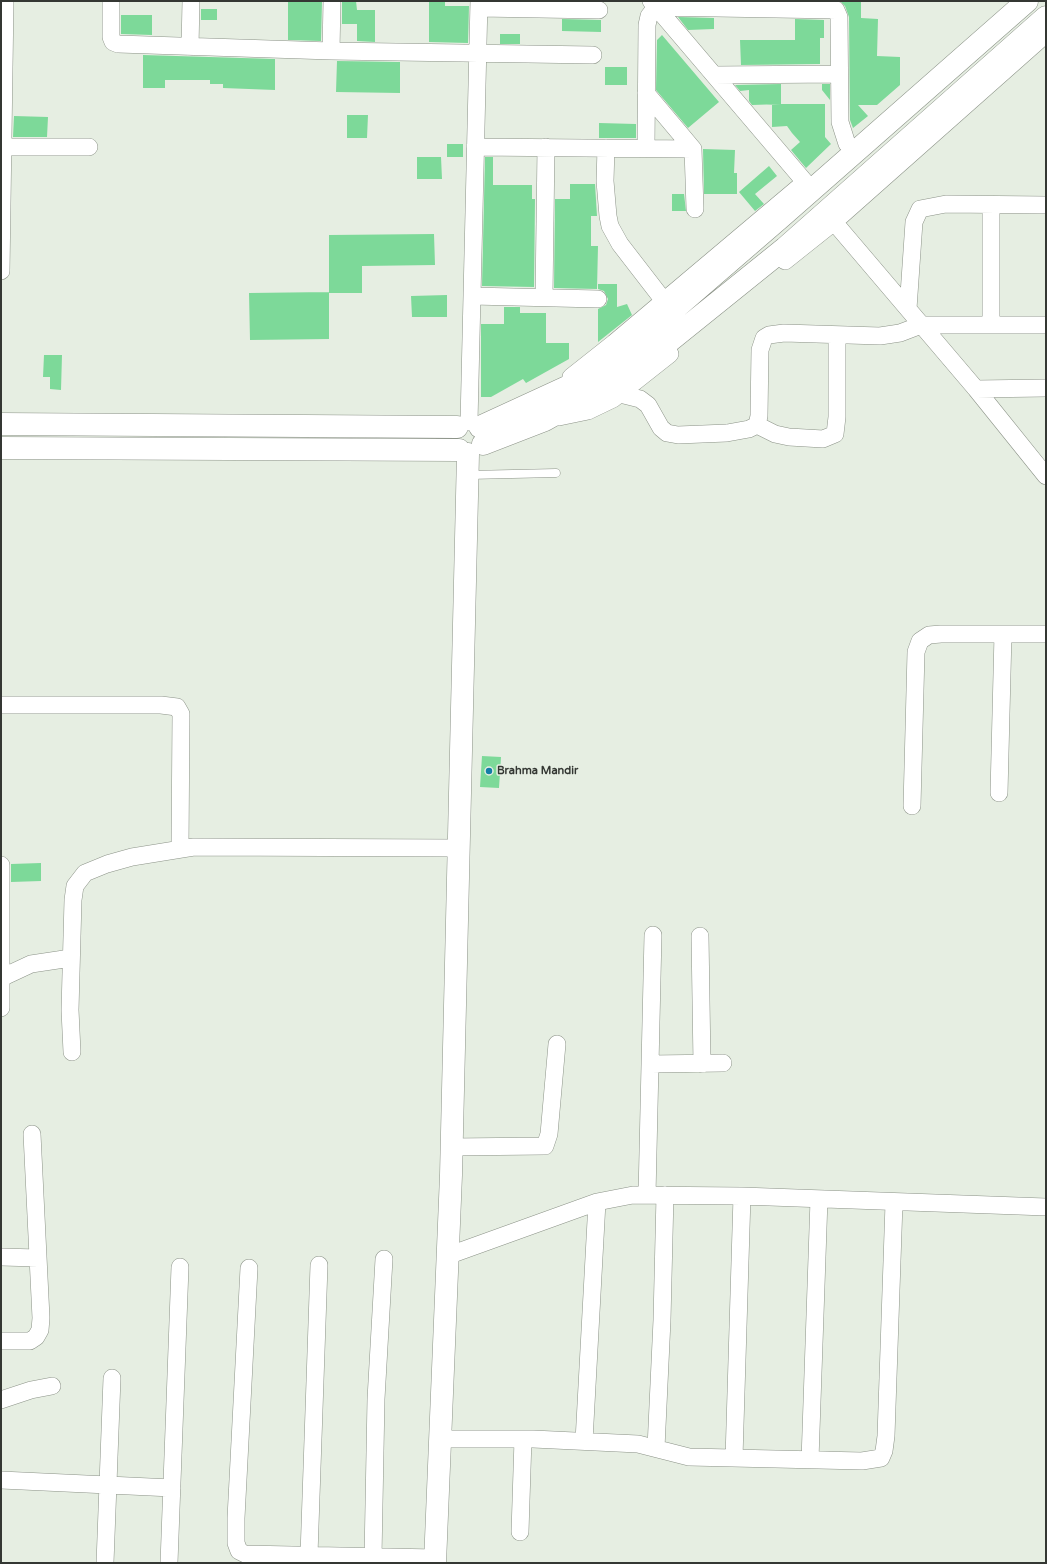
<!DOCTYPE html>
<html>
<head>
<meta charset="utf-8">
<style>
  body { margin:0 }
  #map { position:relative; width:1047px; height:1564px; overflow:hidden; background:#e6eee2; font-family:"Varela Round",sans-serif }
  canvas { display:block }
  .frame { position:absolute; inset:0; border:2px solid #343733; pointer-events:none }
</style>
</head>
<body>
<div id="map">
<canvas width="1047" height="1564"></canvas>
<div class="frame"></div>
</div>
<script>
const ctx = document.querySelector('canvas').getContext('2d');
ctx.lineJoin = 'round';
function paint(path, color) { ctx.fillStyle = color; ctx.fill(path, 'evenodd'); }
const poly = rows => new Path2D(rows.map(r => 'M' + r).join(''));
function strokePath(path, color, width, dash) { ctx.strokeStyle = color; ctx.lineWidth = width; ctx.lineCap = dash ? 'butt' : 'round'; ctx.setLineDash(dash || []); ctx.stroke(path); }
function label(font, color, halo, rows, align = 'center') {
  ctx.font = font + ' "Varela Round",sans-serif'; ctx.lineWidth = 3; ctx.setLineDash([]); ctx.textBaseline = 'middle'; ctx.strokeStyle = halo; ctx.fillStyle = color; for (const [text, x, y, turn = 0] of rows) {
    ctx.save(); ctx.translate(x, y); ctx.rotate((+turn || 0) * Math.PI / 180); ctx.textAlign = isNaN(turn) ? turn : align; if (halo) ctx.strokeText(text, 0, 0); ctx.fillText(text, 0, 0); ctx.restore();
  }
}
paint(poly([
  [288,1,322,2,321,41,288,40],
  [342,1,356,1,357,10,375,10,375,42,357,41,357,24,342,24],
  [429,1,445,1,445,6,469,6,468,43,429,42],
  [840,1,861,1,861,18,878,19,877,56,900,57,900,85,877,105,858,105,868,116,853,128,850,120,849,17,845,6],
  [201,9,217,9,217,20,201,20],
  [121,15,152,15,152,35,121,34],
  [678,17,714,18,714,29,688,30],
  [562,19,601,20,601,32,562,31],
  [795,19,824,20,824,38,820,38,820,64,741,65,740,40,795,40],
  [500,34,520,34,520,44,500,44],
  [662,35,719,102,688,128,656,90,657,40],
  [143,55,275,59,275,90,223,88,223,84,210,84,210,80,165,80,165,88,143,88],
  [337,61,400,62,400,93,336,92],
  [605,67,627,67,627,85,605,85],
  [781,84,781,104,752,105,749,101,749,90,740,91,735,85],
  [822,84,830,84,830,100,822,90],
  [772,104,825,104,825,137,831,144,806,168,791,150,800,142,792,133,787,126,772,127],
  [347,115,368,115,367,138,347,138],
  [14,116,48,117,47,137,13,137],
  [599,123,636,124,636,138,599,138],
  [447,144,463,144,463,157,447,157],
  [703,149,735,150,734,173,737,173,737,194,704,194],
  [417,157,441,157,442,179,417,179],
  [485,157,493,157,493,185,532,185,532,199,535,199,534,287,482,286],
  [769,166,777,176,755,194,764,204,755,211,739,192],
  [570,184,595,184,597,216,591,216,591,246,598,246,597,289,554,288,555,199,570,199],
  [672,194,684,194,686,211,672,211],
  [434,234,435,265,362,266,362,293,329,293,329,235],
  [598,284,617,284,617,307,627,304,632,315,598,342,598,309,606,305,608,299,604,291,598,289],
  [329,292,329,339,250,340,249,293],
  [447,295,447,317,412,317,411,296],
  [504,307,520,307,520,313,546,313,546,343,569,343,569,359,526,383,523,379,491,397,481,397,481,324,504,324],
  [44,355,62,355,61,390,50,389,50,377,43,377],
  [482,756,501,757,499,788,480,787],
  [41,863,41,881,11,882,11,864]
]), '#7dd999');
const lane = poly([
  [469,475,556,473]
]);
const street = poly([
  [111,1,111,37,113,42,118,44,331,51,593,55],
  [651,1,805,182],
  [479,8,599,10],
  [190,47,191,1],
  [331,51,332,1],
  [714,75,839,74],
  [646,93,693,149,695,209],
  [4,147,89,147],
  [475,147,693,149],
  [606,148,605,181,608,216,610,226,620,244,664,301],
  [646,148,647,25,649,16,656,7,836,10,839,17,840,122,847,144],
  [834,222,976,389,1046,476],
  [785,261,834,222,1046,34],
  [1,271,5,1],
  [472,296,598,299],
  [544,297,546,147],
  [908,309,914,222,920,209,946,204,1046,205],
  [991,325,991,205],
  [571,377,614,343,798,188],
  [976,389,1046,388],
  [620,394,640,399,648,405,661,428,667,433,678,435,727,433,749,429,757,425,759,416,760,350,764,338,769,335,784,333,880,336,900,333,921,325,1046,325],
  [559,417,588,411,613,399,670,354],
  [469,422,479,1],
  [757,425,775,434,789,437,823,439,835,434,837,417,837,335],
  [1,705,161,705,177,707,181,714,180,849],
  [999,793,1003,634],
  [912,806,916,652,920,641,929,635,941,634,1046,634],
  [1,865,1,1008],
  [700,936,702,1064],
  [1,978,31,964,71,958],
  [72,1052,70,1010,73,900,75,886,85,873,107,864,132,857,194,847,459,848],
  [651,1064,723,1063],
  [451,1147,545,1146,549,1134,557,1044],
  [647,1195,653,935],
  [447,1256,597,1202,633,1195,742,1196,1046,1207],
  [1,1257,38,1258],
  [249,1268,236,1518,236,1543,239,1551,245,1554,435,1558],
  [1,1341,30,1341,36,1337,40,1330,41,1318,32,1134],
  [1,1400,31,1390,52,1386],
  [440,1439,533,1439,638,1444,689,1457,862,1461,881,1458,884,1451,886,1436,894,1203],
  [584,1441,597,1202],
  [656,1448,662,1320,665,1195],
  [734,1458,742,1196],
  [810,1460,819,1199],
  [1,1480,172,1488],
  [520,1532,523,1439],
  [309,1555,319,1265],
  [373,1557,376,1399,384,1259],
  [105,1563,112,1378],
  [169,1563,180,1267]
]);
const secondary = poly([
  [1,424,457,427],
  [480,427,580,381,619,357,780,218,1027,1],
  [483,444,545,420,609,384,651,356,785,248,1046,17],
  [1,448,459,450],
  [435,1563,451,1175,468,454]
]);
strokePath(lane, '#8b9287', 9);
strokePath(street, '#8b9287', 18);
strokePath(secondary, '#8b9287', 23);
strokePath(lane, '#fff', 8);
strokePath(street, '#fff', 17);
strokePath(secondary, '#fff', 22);
for (const [x, y, r, color] of [
  [489,771,4,"#137ea7"]
]) { const dot = new Path2D(); dot.arc(x, y, r, 0, 2 * Math.PI); ctx.fillStyle = color; ctx.fill(dot); strokePath(dot, '#e6eee2', 1.5); }
label('bold 11px', '#343733', '#e6eee2', [
  ["Brahma Mandir",497,771]
], 'left');
</script>
</body>
</html>
